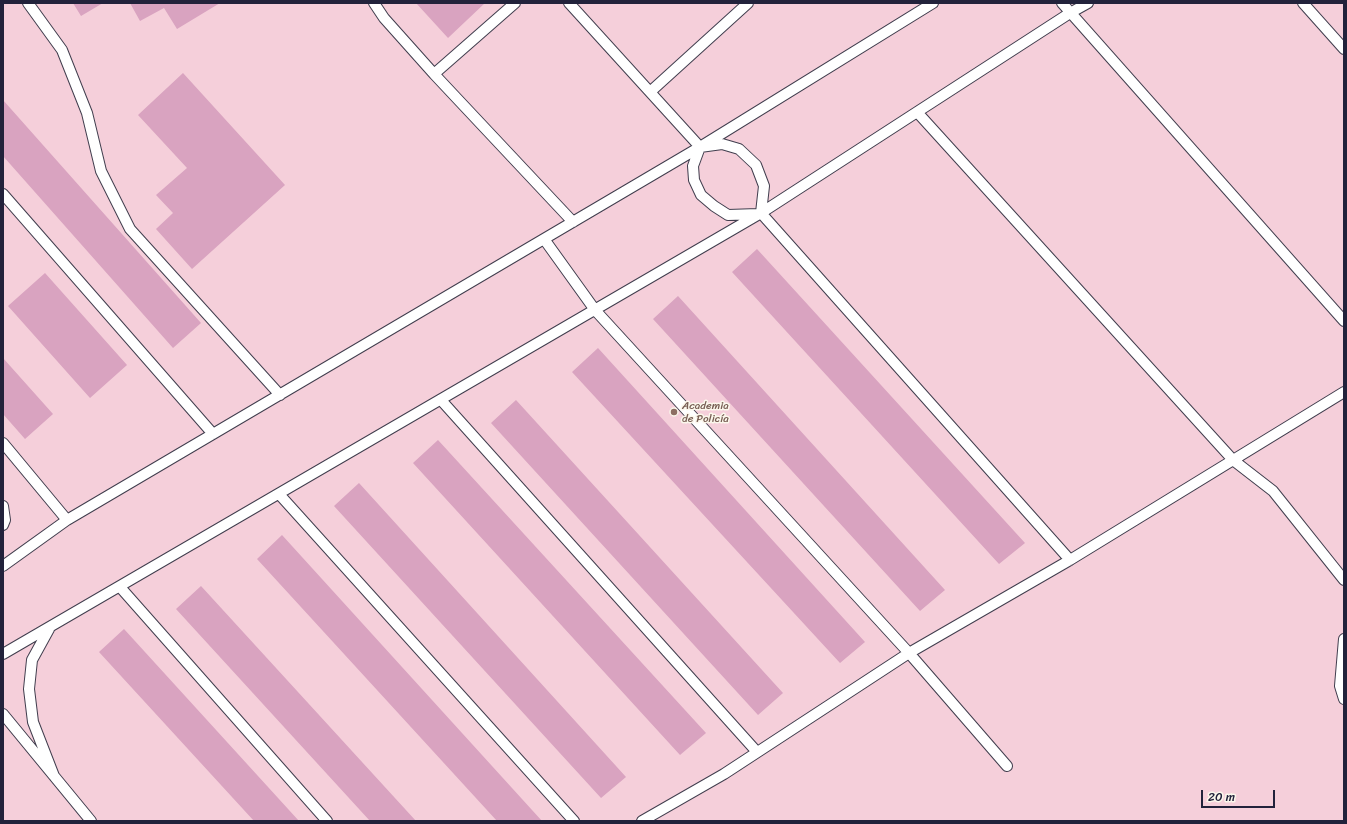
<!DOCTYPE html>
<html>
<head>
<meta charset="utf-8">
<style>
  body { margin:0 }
  #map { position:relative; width:1347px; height:824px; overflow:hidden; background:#f3dcbd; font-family:Sriracha,sans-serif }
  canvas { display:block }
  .frame { position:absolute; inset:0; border:4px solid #22223b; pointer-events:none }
  .scale { position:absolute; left:1201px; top:790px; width:74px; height:18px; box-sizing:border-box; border:2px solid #22223b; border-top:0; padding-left:5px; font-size:12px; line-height:14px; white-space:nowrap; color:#22223b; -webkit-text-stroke:3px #fbf7ec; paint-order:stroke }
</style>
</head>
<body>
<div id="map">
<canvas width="1347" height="824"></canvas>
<div class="frame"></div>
<div class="scale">20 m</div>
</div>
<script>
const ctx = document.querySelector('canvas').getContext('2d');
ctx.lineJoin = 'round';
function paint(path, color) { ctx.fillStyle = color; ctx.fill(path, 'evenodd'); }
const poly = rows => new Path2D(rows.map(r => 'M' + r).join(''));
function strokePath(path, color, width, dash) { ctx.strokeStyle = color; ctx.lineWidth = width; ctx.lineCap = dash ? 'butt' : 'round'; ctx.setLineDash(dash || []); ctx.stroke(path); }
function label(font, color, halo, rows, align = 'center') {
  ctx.font = font + ' Sriracha,sans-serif'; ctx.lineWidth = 3; ctx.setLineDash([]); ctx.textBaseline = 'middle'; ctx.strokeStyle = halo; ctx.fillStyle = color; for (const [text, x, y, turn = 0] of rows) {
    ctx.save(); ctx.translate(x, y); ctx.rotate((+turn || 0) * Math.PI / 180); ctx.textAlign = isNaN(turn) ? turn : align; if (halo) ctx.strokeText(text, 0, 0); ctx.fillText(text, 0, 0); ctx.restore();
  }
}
paint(poly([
  [3,3,1344,3,1344,821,3,821]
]), '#f5cfda');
paint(poly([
  [73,3,103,3,81,16],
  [130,3,220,3,177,29,164,8,140,21],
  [416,3,485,3,448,38],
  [183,73,285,185,192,269,156,229,173,213,156,195,187,168,138,115],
  [3,100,201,323,173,348,3,156],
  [757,249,1025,543,999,564,732,272],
  [45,273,127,365,90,398,8,306],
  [678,296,945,590,920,611,653,319],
  [598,348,865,642,840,663,572,372],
  [3,358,53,414,25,439,3,414],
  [516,400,783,693,758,715,491,423],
  [438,440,706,733,680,755,413,463],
  [359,483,626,777,601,798,334,506],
  [282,535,542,821,497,821,257,559],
  [201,586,416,821,370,821,176,609],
  [124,629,299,821,254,821,99,652]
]), '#d9a3c0');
const lane = poly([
  [28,3,62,50,87,113,101,171,130,229,280,395],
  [374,3,384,18,434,74,573,222],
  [569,3,700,147],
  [1062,3,1344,321],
  [1303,3,1344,49],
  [434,74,515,3],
  [650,92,748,3],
  [917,112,1233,460,1273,491,1344,580],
  [3,194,213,434],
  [758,214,728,215,714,206,701,195,694,180,693,166,700,147,722,144,739,149,756,165,764,186,761,213,1070,560],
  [544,239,595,310,909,653,1007,766],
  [441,400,757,752],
  [3,443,67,520],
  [279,494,574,821],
  [3,506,5,520,3,525],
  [3,566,67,520,700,147,933,3],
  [120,587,327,821],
  [49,629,32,660,29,689,33,722,54,776],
  [1344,639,1340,686,1344,699],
  [3,654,761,213,1070,13,1088,3],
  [3,714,91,821],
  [642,821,724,774,909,653,1070,560,1344,392]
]);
strokePath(lane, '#413e4e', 12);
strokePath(lane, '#fff', 10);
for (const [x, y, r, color] of [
  [674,412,4,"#8d6e63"]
]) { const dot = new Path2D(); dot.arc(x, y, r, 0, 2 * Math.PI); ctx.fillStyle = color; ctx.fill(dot); strokePath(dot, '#fbf7ec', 1.5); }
label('11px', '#785e54', '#fbf7ec', [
  ["Academia",682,406],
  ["de Policía",682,419]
], 'left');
</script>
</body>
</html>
